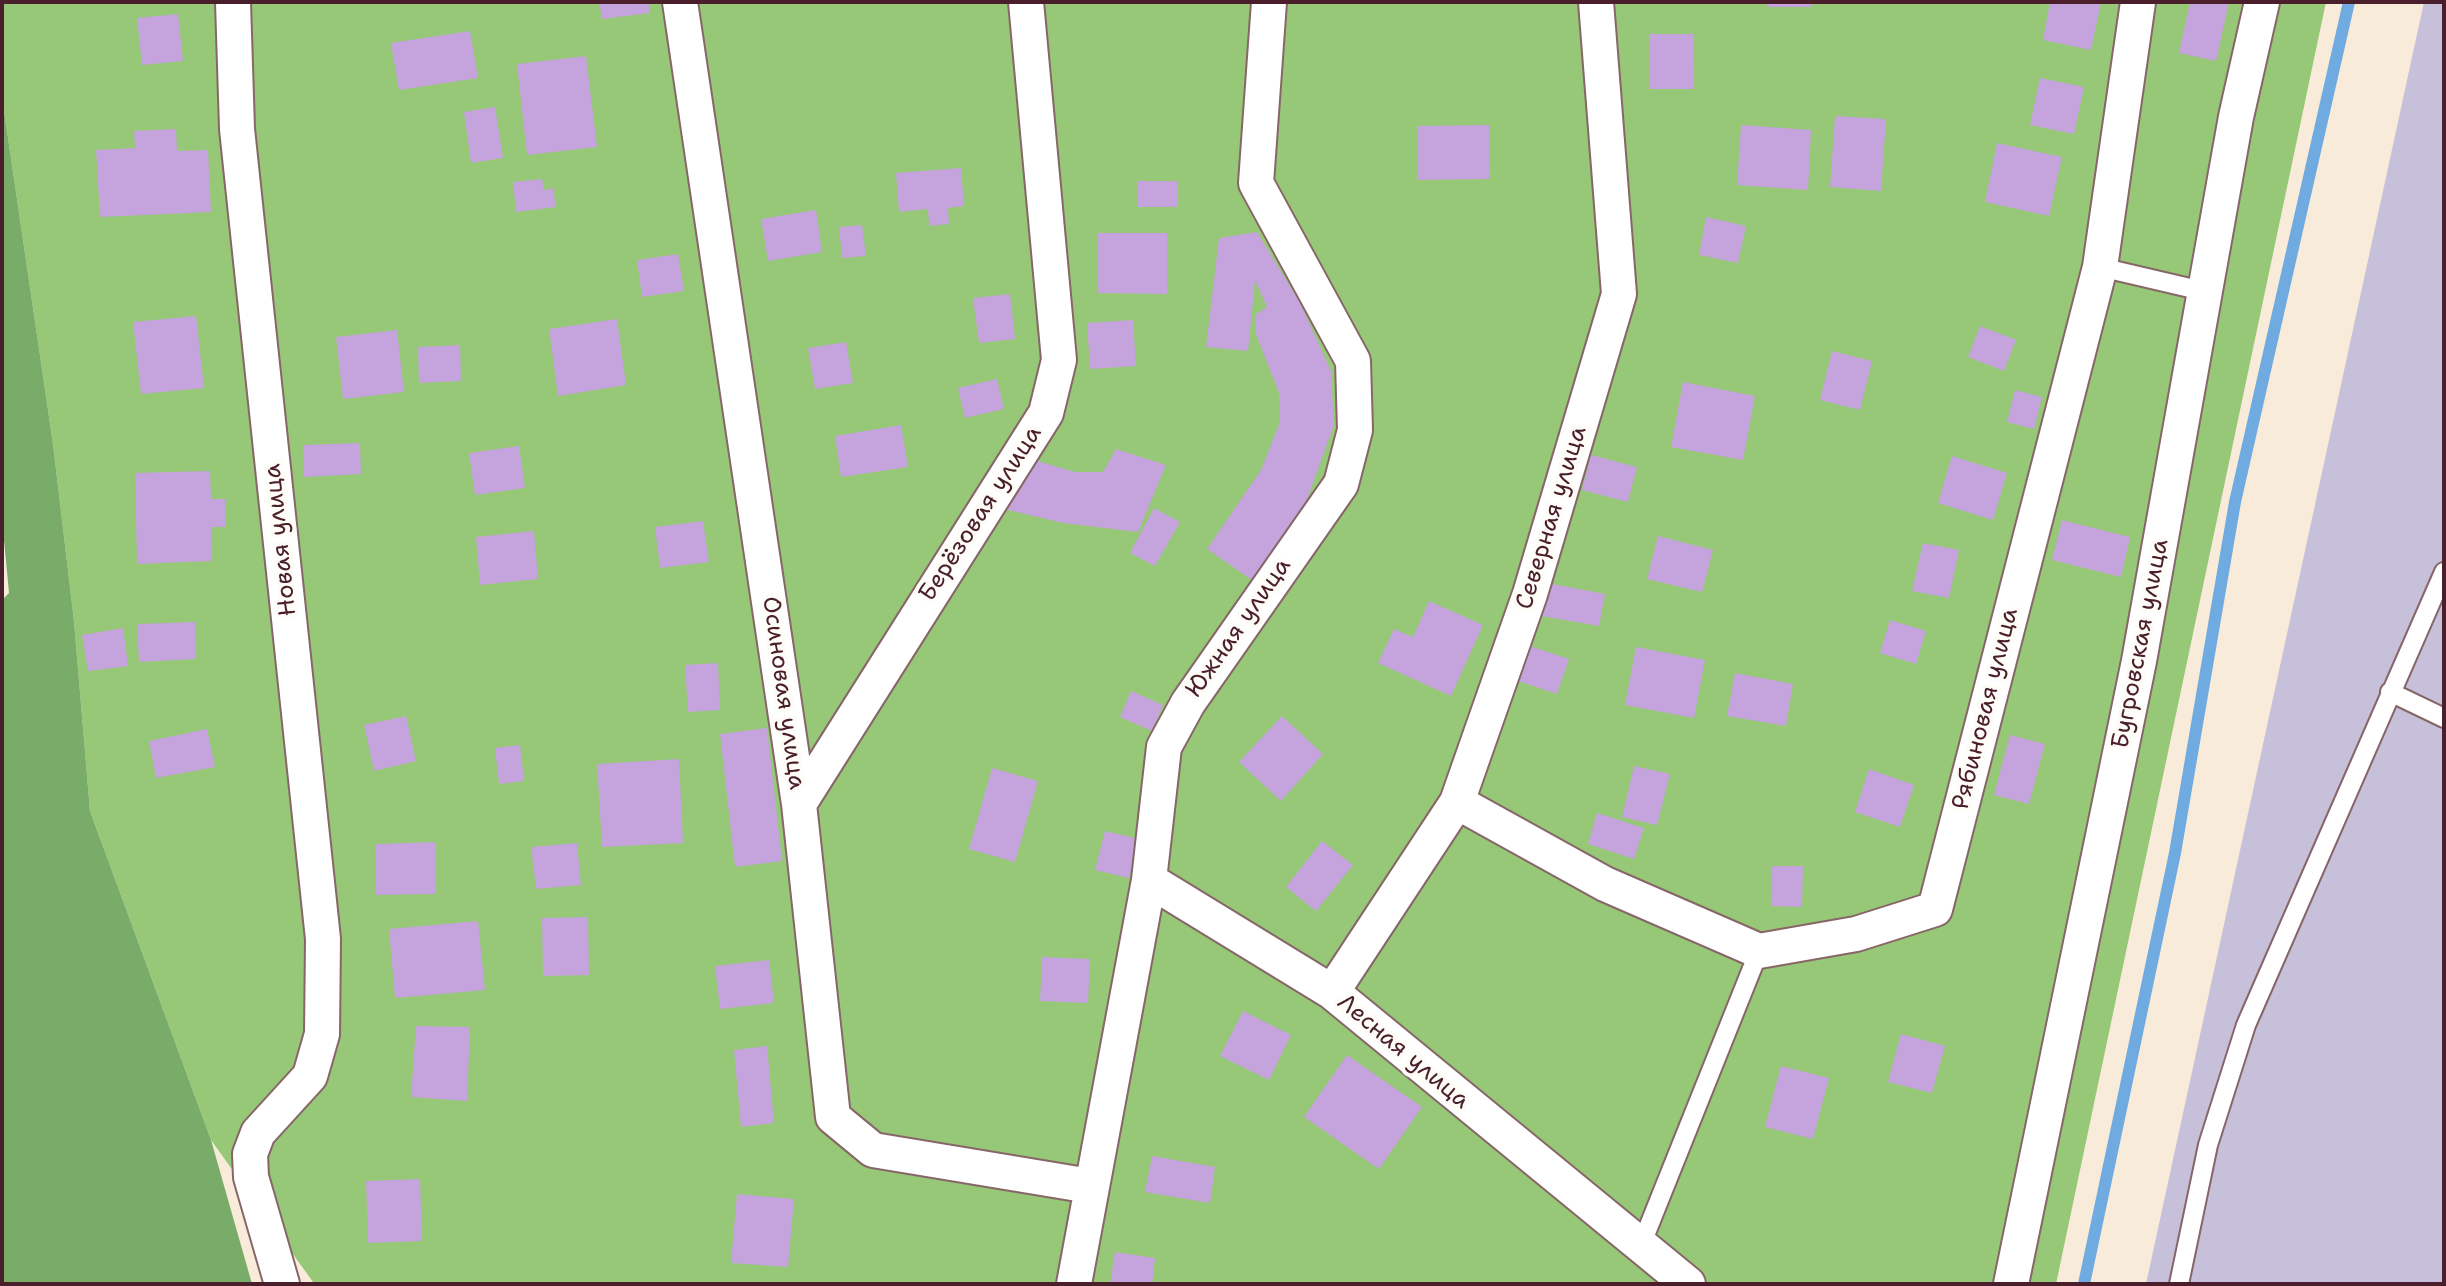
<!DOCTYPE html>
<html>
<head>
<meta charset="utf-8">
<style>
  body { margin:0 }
  #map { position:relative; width:2446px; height:1286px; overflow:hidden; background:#f8ebd9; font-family:"Shantell Sans",sans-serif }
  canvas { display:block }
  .frame { position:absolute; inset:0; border:4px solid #4a1f2b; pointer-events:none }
</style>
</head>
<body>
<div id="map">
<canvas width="2446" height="1286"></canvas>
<div class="frame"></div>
</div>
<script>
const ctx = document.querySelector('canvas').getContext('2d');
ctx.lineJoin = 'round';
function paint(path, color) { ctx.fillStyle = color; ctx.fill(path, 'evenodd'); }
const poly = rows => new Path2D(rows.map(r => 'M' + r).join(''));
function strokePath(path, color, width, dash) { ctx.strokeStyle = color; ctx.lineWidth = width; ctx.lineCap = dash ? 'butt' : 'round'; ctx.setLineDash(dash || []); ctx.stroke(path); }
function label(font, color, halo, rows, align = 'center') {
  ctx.font = font + ' "Shantell Sans",sans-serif'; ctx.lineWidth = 8; ctx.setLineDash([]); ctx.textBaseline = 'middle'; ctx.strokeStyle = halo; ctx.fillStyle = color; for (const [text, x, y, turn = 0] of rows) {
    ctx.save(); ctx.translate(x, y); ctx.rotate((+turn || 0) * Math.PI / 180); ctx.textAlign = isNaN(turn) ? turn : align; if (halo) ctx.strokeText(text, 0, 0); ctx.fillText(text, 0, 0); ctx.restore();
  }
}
paint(poly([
  [2424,2,2444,2,2444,1284,2146,1284]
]), '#c6c0da');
paint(poly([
  [2,2,2326,2,2056,1284,313,1282,211,1140,90,811,74,621,53,444,2,97]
]), '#96c877');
paint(poly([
  [2,97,53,444,74,621,90,811,211,1140,252,1284,2,1284,2,600,9,593,2,519]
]), '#78ac68');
strokePath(poly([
  [2084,1284,2175,853,2235,502,2349,2]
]), '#6fabe0', 12);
paint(poly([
  [599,2,649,2,650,13,602,19],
  [1768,2,1812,2,1812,7,1768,7],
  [2050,2,2101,2,2091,50,2043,40],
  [2190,2,2229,2,2216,61,2179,53],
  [178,14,183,61,142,65,137,18],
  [470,31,478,78,399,90,391,43],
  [1649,34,1693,34,1694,89,1649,89],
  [586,56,597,147,527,155,517,64],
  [2040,78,2084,87,2074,134,2030,125],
  [495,107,503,158,471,163,464,112],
  [1835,116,1886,119,1881,191,1830,187],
  [1489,125,1490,179,1417,180,1417,126],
  [1741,125,1811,130,1808,190,1737,185],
  [176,129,177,151,208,150,211,212,100,217,96,150,135,148,134,131],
  [1997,143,2062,157,2049,216,1985,202],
  [961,168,964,206,948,208,949,224,929,226,928,209,899,212,896,173],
  [542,179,544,190,553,188,556,207,516,212,513,182],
  [1138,181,1178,181,1178,207,1138,207],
  [816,210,822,252,768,261,761,219],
  [1706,217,1746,226,1738,263,1699,255],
  [862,225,866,256,842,258,839,227],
  [1257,232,1300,303,1331,371,1334,425,1306,502,1252,580,1207,549,1261,470,1280,422,1279,393,1256,334,1255,315,1267,307,1255,280,1248,351,1206,347,1219,238],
  [1098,233,1167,233,1167,294,1098,293],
  [678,254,684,291,642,297,637,260],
  [1010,294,1015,339,979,343,973,298],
  [196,316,204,388,141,394,133,322],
  [617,319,626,385,558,396,549,329],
  [1133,320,1136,366,1090,369,1087,323],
  [1980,326,2016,340,2004,371,1968,357],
  [397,330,404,392,343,399,336,337],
  [846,342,853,383,815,389,808,348],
  [460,345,461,381,419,383,418,347],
  [1832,351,1872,361,1860,410,1820,400],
  [997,379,1004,409,965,418,958,388],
  [1683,382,1755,396,1743,460,1671,447],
  [2015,390,2042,397,2034,429,2007,422],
  [901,425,908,467,841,477,835,436],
  [360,443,361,474,304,477,303,445],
  [519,446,525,488,475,495,469,453],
  [1116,449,1166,465,1138,532,1063,523,1000,508,1031,459,1075,472,1103,472],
  [1591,455,1637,467,1628,502,1582,490],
  [1952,456,2007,473,1993,520,1938,503],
  [210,471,211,499,225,499,226,527,211,527,212,561,137,564,135,473],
  [1154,508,1180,522,1155,566,1130,553],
  [2062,520,2130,537,2121,577,2052,560],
  [703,521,709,562,660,568,655,527],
  [534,531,538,579,480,585,476,537],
  [1658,536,1713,550,1702,592,1647,579],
  [1923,543,1959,550,1949,598,1912,591],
  [1547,583,1605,594,1599,626,1542,616],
  [1429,601,1483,625,1451,696,1378,663,1394,629,1413,637],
  [1890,620,1926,631,1916,664,1880,653],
  [195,622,196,659,139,662,137,624],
  [123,628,128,666,88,671,82,635],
  [1530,646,1569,659,1557,694,1518,681],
  [1636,647,1705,660,1694,718,1625,705],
  [718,663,720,710,688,712,685,665],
  [1735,673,1793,684,1786,726,1727,716],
  [1131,691,1163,705,1152,731,1120,717],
  [406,716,416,761,374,771,364,725],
  [1282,716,1323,754,1281,801,1239,762],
  [767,728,782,861,735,867,720,734],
  [207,729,215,767,156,778,149,741],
  [2010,735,2045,744,2029,804,1994,795],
  [520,745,524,781,499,784,495,748],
  [679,759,683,843,602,847,597,764],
  [1634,766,1670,774,1657,825,1622,817],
  [992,768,1038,781,1015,862,969,849],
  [1869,769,1914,785,1900,827,1855,812],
  [1597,813,1644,828,1634,859,1588,844],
  [1105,831,1139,839,1129,878,1095,870],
  [1322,841,1353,865,1316,911,1286,887],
  [436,842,436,894,376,895,375,844],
  [577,843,581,885,536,889,531,847],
  [1772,866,1803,866,1802,907,1771,906],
  [588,917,589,975,543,976,542,918],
  [478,921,485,990,395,998,389,929],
  [1042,957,1090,959,1088,1003,1040,1001],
  [769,960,774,1003,720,1009,715,966],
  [1243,1011,1291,1035,1269,1080,1220,1056],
  [416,1026,470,1027,467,1101,411,1097],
  [1901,1034,1945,1046,1932,1093,1888,1082],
  [767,1046,774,1123,741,1127,734,1050],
  [1347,1055,1422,1107,1379,1169,1304,1117],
  [1781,1066,1829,1078,1813,1139,1765,1127],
  [1152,1156,1215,1167,1210,1203,1145,1192],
  [420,1179,422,1241,368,1243,366,1181],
  [737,1194,794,1199,788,1267,731,1263],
  [1115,1252,1155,1258,1152,1284,1110,1284]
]), '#c5a3dc');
const lane = poly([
  [2100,267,2207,292],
  [2390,692,2444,718],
  [1640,1248,1759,951],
  [2179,1284,2208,1145,2246,1025,2444,572]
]);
const street = poly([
  [233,2,237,129,323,939,322,1034,310,1076,258,1133,250,1154,251,1177,282,1284],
  [680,2,799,804,833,1117,873,1150,1090,1186],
  [1457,802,1605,884,1759,951,1856,934,1935,909,2100,267,2138,2],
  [799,804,1046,413,1059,360,1026,2],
  [1149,880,1332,992,1688,1284],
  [1332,992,1457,802,1530,594,1619,294,1596,2],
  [1074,1284,1149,880,1164,747,1188,703,1341,484,1355,430,1353,361,1256,183,1269,2],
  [2011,1284,2139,661,2236,117,2262,2]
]);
strokePath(lane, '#876668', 22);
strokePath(street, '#876668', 38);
strokePath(lane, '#fff', 18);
strokePath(street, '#fff', 34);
label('24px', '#4a1f2b', '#fdfcf7', [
  ["Берёзовая улица",981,514,-57],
  ["Северная улица",1552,518,-73],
  ["Новая улица",281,540,-96],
  ["Южная улица",1239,628,-55],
  ["Бугровская улица",2141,644,-79],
  ["Осиновая улица",783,693,82],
  ["Рябиновая улица",1986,709,-76],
  ["Лесная улица",1403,1052,40]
]);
</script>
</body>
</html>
